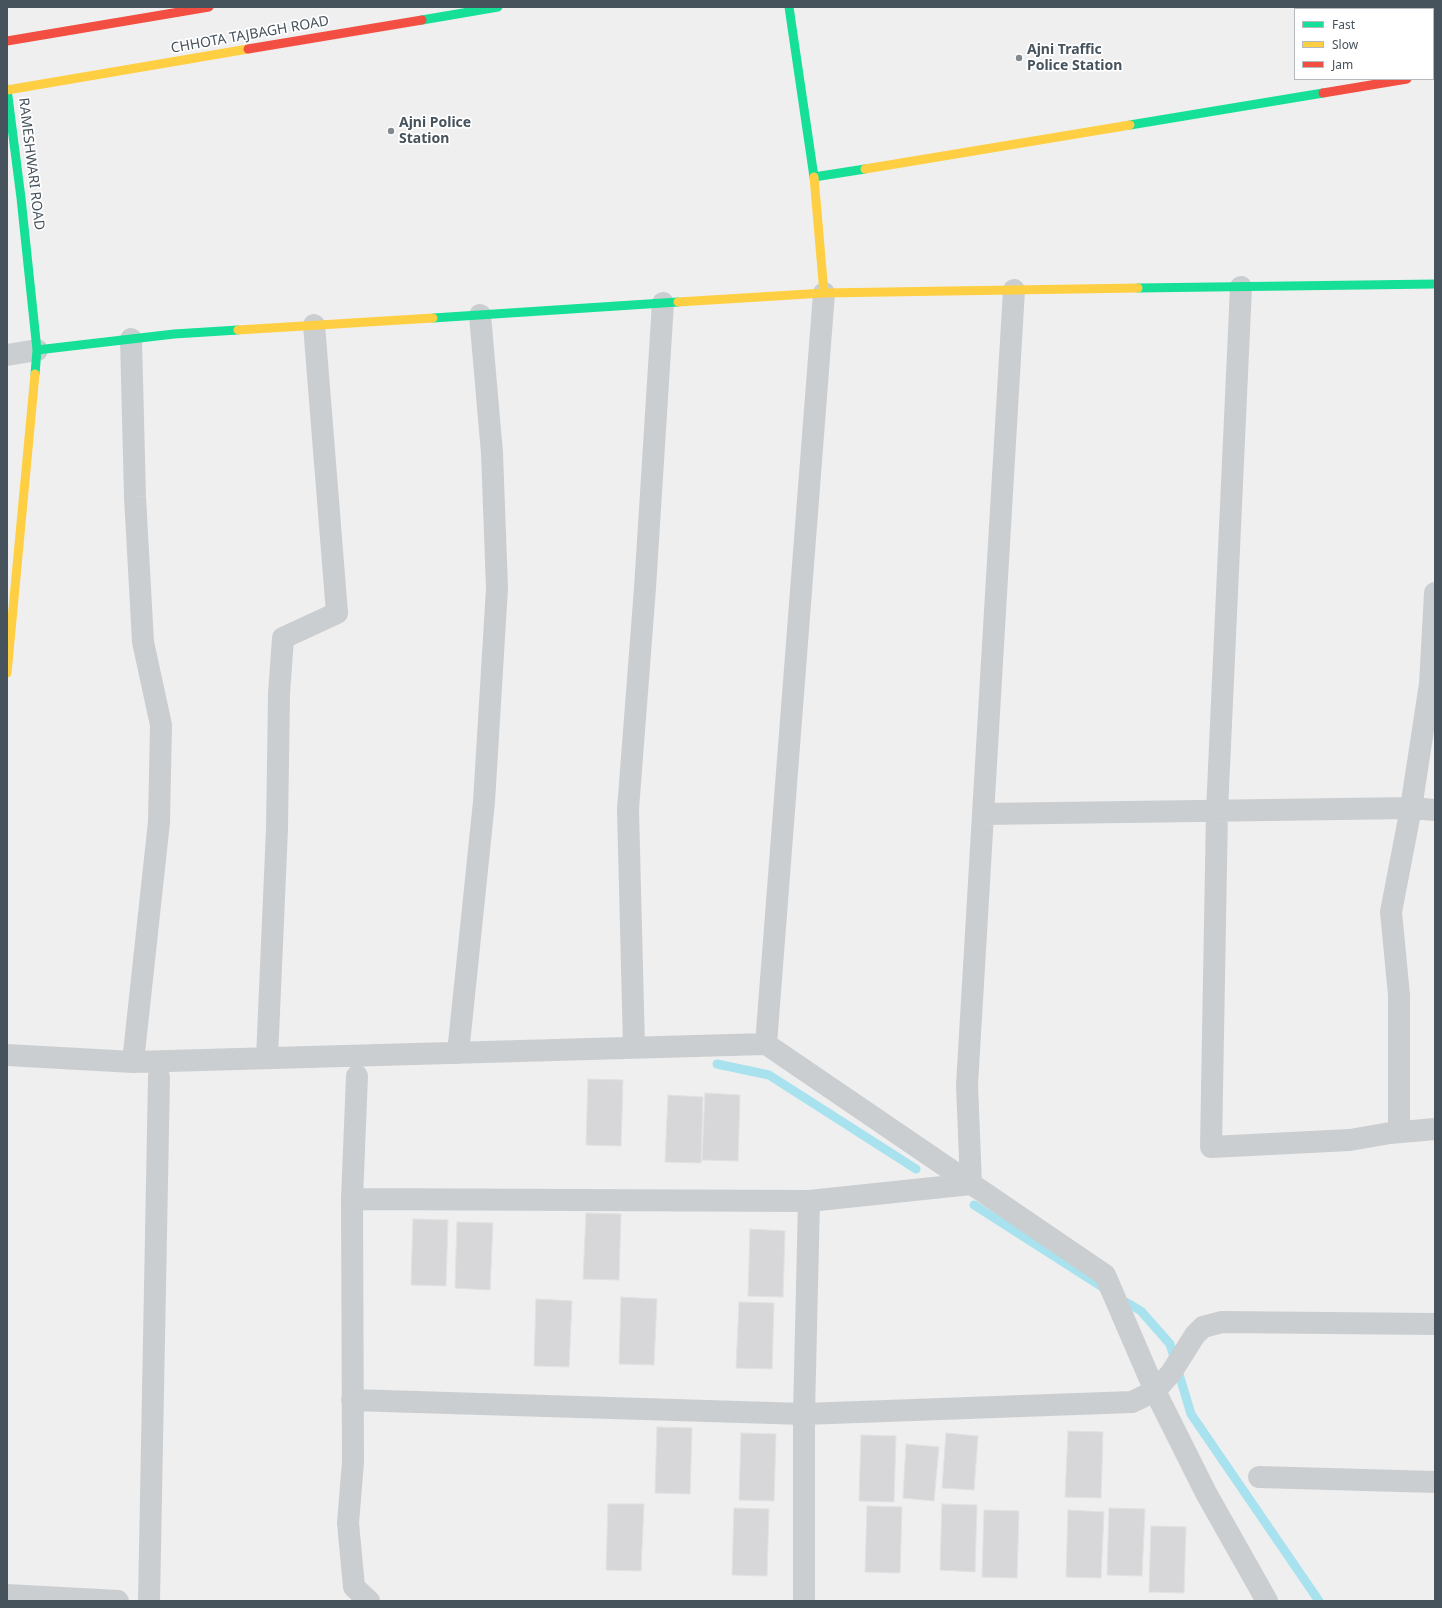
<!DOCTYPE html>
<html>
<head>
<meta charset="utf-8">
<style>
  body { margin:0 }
  #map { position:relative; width:1442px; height:1608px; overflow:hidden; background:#f0efef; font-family:"Noto Sans",sans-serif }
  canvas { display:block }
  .frame { position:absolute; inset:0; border:8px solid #46525c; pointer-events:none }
  .legend { position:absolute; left:1294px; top:8px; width:140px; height:72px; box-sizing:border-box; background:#fff; border:1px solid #b5babe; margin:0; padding:5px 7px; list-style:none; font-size:12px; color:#46525c }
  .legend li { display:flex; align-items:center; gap:8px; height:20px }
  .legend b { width:20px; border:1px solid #b5babe }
</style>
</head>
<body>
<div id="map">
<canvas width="1442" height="1608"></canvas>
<div class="frame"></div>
<ul class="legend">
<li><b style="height:5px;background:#16e098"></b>Fast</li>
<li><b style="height:5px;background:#ffcf43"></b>Slow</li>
<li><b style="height:5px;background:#f24e42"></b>Jam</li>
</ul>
</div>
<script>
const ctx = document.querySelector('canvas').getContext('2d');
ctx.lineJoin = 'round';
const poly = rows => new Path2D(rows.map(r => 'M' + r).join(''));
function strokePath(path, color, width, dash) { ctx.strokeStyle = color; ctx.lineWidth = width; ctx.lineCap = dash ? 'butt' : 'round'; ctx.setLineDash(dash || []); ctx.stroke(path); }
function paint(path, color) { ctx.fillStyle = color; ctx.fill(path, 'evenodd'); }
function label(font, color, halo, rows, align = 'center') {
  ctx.font = font + ' "Noto Sans",sans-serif'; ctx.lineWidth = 3.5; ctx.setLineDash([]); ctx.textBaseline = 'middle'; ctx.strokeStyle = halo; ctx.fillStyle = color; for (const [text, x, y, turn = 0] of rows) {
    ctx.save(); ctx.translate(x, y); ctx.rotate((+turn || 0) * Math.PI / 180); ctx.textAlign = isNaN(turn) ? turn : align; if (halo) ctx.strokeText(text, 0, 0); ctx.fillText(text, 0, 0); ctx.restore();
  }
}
strokePath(poly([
  [717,1064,769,1075,916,1169],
  [974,1205,1107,1290],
  [1119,1298,1141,1311,1170,1344,1191,1414,1319,1601]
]), '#a7e2ee', 9);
const building = poly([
  [588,1079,623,1080,621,1146,586,1145,588,1079],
  [705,1093,740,1095,738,1161,702,1160,705,1093],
  [668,1095,703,1097,701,1163,665,1162,668,1095],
  [586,1213,621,1214,619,1280,583,1279,586,1213],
  [413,1219,448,1220,446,1286,411,1285,413,1219],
  [457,1222,493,1223,490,1290,455,1288,457,1222],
  [750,1229,785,1231,783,1297,748,1296,750,1229],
  [621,1297,657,1299,654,1365,619,1364,621,1297],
  [536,1299,572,1301,569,1367,534,1366,536,1299],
  [739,1302,774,1303,772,1369,736,1368,739,1302],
  [657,1427,692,1428,690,1494,655,1493,657,1427],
  [1068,1431,1103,1432,1101,1498,1065,1497,1068,1431],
  [741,1433,776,1434,774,1501,739,1500,741,1433],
  [946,1433,978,1436,974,1490,942,1488,946,1433],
  [861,1435,896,1436,894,1502,859,1501,861,1435],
  [906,1444,939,1447,934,1501,903,1498,906,1444],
  [608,1504,644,1504,641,1571,606,1570,608,1504],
  [942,1504,977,1505,975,1572,940,1570,942,1504],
  [867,1506,902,1507,900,1573,865,1572,867,1506],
  [734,1508,769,1509,767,1576,732,1575,734,1508],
  [1109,1508,1145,1509,1142,1576,1107,1575,1109,1508],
  [984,1510,1019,1511,1017,1578,982,1577,984,1510],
  [1068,1510,1104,1512,1101,1578,1066,1577,1068,1510],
  [1151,1526,1186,1527,1184,1593,1149,1592,1151,1526]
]);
paint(building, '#d7d7d9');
strokePath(building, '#e1e1e2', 1);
strokePath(poly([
  [1241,287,1217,811,1211,1147,1350,1140,1390,1133,1435,1129],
  [131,339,135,497,143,642,161,725,159,822,133,1062],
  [7,355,37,350],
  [983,814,1411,808,1435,810],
  [766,1044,1105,1275,1155,1391,1206,1493,1267,1601],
  [634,1047,628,809,645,588,663,303],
  [458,1053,484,802,497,588,492,453,480,315],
  [7,1055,133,1062,766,1044,824,293],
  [267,1058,277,829,279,694,283,638,337,613,314,325],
  [1399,1132,1399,995,1391,912,1411,808,1430,684,1435,593],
  [352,1199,357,1076],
  [809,1201,971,1184,967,1085,1014,290],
  [352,1400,804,1414,804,1601],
  [1259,1477,1435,1482],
  [7,1595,118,1601],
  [149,1601,159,1077],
  [369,1601,354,1587,348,1523,353,1462,352,1199,809,1201,804,1414,1132,1402,1155,1391,1171,1373,1195,1335,1203,1327,1222,1322,1435,1324]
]), '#cbced0', 22);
strokePath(poly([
  [789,7,814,177,865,169],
  [422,20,498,7],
  [7,89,21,198,37,350,35,374],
  [1130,125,1323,93],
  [1138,288,1435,284],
  [433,318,678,302],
  [37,350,174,334,238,330]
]), '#16e098', 9);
strokePath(poly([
  [1433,75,1435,74],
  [7,90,248,49],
  [865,169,1130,125],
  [824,293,1138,288],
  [678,302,824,293,814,177],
  [238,330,433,318],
  [7,673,35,374]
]), '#ffcf43', 9);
strokePath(poly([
  [7,41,209,7],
  [248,49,422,20],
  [1323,93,1407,79]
]), '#f24e42', 9);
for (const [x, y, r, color] of [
  [1019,58,4,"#82898f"],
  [391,131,4,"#82898f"]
]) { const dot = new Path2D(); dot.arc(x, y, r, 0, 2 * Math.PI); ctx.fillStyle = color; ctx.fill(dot); strokePath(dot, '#fff', 1.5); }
label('14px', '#46525c', '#fff', [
  ["CHHOTA TAJBAGH ROAD",250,35,-10],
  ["RAMESHWARI ROAD",31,164,83]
]);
label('bold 14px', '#46525c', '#fff', [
  ["Ajni Traffic",1027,50],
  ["Police Station",1027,66],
  ["Ajni Police",399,123],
  ["Station",399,139]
], 'left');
</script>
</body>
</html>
